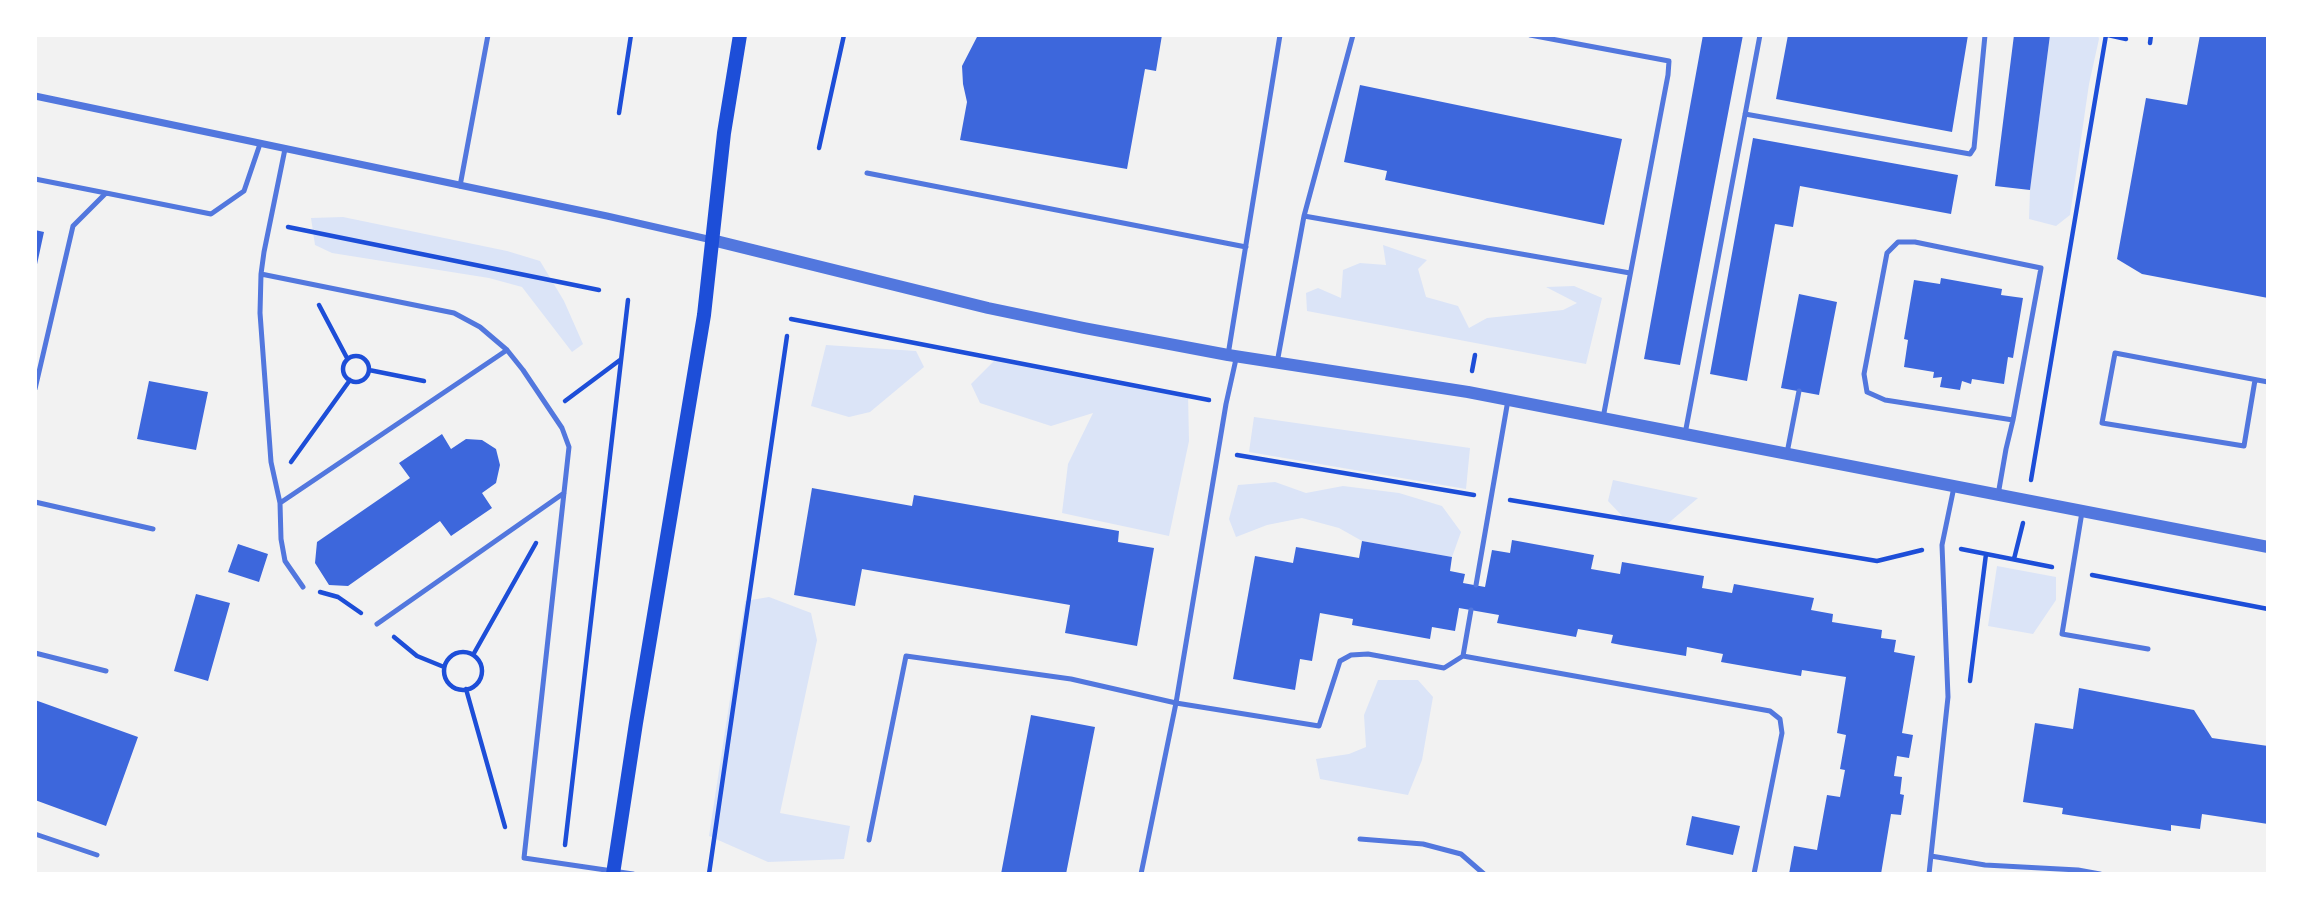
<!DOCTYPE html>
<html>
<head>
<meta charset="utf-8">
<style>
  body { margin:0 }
  #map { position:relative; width:2303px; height:909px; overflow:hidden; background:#f2f2f2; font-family:"PT Sans",sans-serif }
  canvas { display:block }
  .frame { position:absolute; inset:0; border:37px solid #fff; pointer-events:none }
</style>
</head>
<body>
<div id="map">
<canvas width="2303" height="909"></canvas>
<div class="frame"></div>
</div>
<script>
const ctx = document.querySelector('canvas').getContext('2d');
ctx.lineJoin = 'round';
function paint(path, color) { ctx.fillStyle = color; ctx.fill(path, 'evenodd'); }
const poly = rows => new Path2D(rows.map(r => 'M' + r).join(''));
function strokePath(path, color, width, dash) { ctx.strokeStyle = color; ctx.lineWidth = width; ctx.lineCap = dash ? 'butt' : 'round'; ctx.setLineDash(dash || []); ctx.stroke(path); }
paint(poly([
  [2050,35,2098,35,2099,39,2089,84,2070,215,2056,226,2029,219,2030,190],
  [343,217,507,251,540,261,564,301,583,344,572,352,522,287,489,278,332,253,315,245,311,218],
  [1383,245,1427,260,1418,269,1426,297,1458,306,1469,328,1487,318,1563,310,1577,303,1546,287,1574,286,1602,298,1586,364,1307,311,1306,293,1318,288,1341,298,1343,270,1360,263,1386,265],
  [826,345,916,351,924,367,870,412,849,417,811,406],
  [997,358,1188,394,1189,441,1169,536,1062,513,1068,464,1093,413,1051,426,980,403,971,384],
  [1254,417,1470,448,1466,489,1249,452],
  [1613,480,1698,498,1666,525,1627,521,1608,501],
  [1275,482,1306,493,1343,486,1399,493,1442,506,1461,532,1452,557,1362,541,1339,528,1302,518,1267,525,1236,537,1229,519,1238,485],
  [1997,566,2056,577,2056,600,2033,634,1988,626],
  [769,597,811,613,817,640,780,813,850,826,844,859,768,862,709,836,745,601],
  [1378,680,1418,680,1433,697,1422,760,1408,795,1320,779,1316,759,1349,754,1366,747,1364,715]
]), '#dbe4f7');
paint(poly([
  [978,35,1162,35,1156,71,1145,69,1127,169,960,140,967,102,963,84,962,66],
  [1703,35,1743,35,1680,365,1644,359],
  [1788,35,1968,35,1952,132,1776,99],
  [2014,35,2050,35,2030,190,1995,186],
  [2200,35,2268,35,2268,298,2142,274,2117,259,2146,98,2187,105],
  [1360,85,1622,139,1604,225,1385,180,1387,171,1344,162],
  [1753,138,1958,175,1951,214,1800,186,1793,227,1775,224,1747,381,1710,374],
  [35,230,44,232,36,269,35,269],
  [1941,278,2002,289,2001,295,2023,298,2013,358,2008,357,2004,384,1972,379,1971,384,1962,381,1960,390,1940,387,1942,377,1933,378,1934,372,1904,367,1908,340,1904,339,1914,280,1940,284],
  [1799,294,1837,302,1819,395,1781,388],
  [149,381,208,392,196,450,137,439],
  [442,434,451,449,466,439,482,440,496,449,500,465,496,483,482,493,492,508,451,536,440,521,348,586,329,585,315,563,317,542,410,478,399,463],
  [812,488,912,506,914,495,1119,531,1118,542,1154,548,1137,646,1065,633,1070,605,862,569,855,606,794,595],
  [1512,540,1594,555,1591,569,1620,574,1622,562,1704,576,1702,588,1732,593,1734,584,1814,598,1811,610,1833,614,1832,622,1882,630,1881,638,1896,640,1894,652,1915,656,1902,733,1913,735,1909,758,1897,756,1894,776,1902,777,1900,794,1904,795,1901,815,1891,814,1881,874,1789,874,1794,846,1817,850,1827,795,1840,797,1845,770,1840,769,1846,735,1837,733,1846,677,1802,670,1801,676,1721,662,1723,654,1687,647,1686,656,1621,645,1611,643,1613,635,1578,629,1576,637,1497,623,1499,615,1459,608,1455,631,1432,627,1430,639,1352,625,1353,619,1320,613,1312,661,1300,659,1295,690,1233,679,1255,556,1293,563,1296,547,1359,558,1362,541,1452,557,1450,571,1465,574,1463,583,1485,587,1492,550,1510,553],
  [238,544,268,554,259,582,228,572],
  [196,594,230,603,208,681,174,671],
  [2079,688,2194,710,2212,738,2268,746,2268,824,2202,814,2200,829,2171,825,2171,831,2062,814,2063,808,2023,802,2035,723,2073,729],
  [35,700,138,737,106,826,35,800],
  [1031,715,1095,727,1066,874,1001,874],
  [1692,816,1740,826,1733,855,1686,845]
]), '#3d67dc');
strokePath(poly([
  [2108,35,2126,39],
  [2150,43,2151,35],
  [619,113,631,35],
  [819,148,844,35],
  [288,227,599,290],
  [319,305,347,358],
  [791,319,1209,400],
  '343 369a13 13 0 1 1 26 0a13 13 0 1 1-26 0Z',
  [369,370,424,381],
  [1472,371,1475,355],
  [565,401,620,360],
  [1237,455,1474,495],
  [291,462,350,380],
  [2031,480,2106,35],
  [1510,500,1877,561,1922,550],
  [1961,549,2052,567],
  [2014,559,2023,523],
  [2092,575,2268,609],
  [320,592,338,597,361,613],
  [394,637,417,656,444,667],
  '444 671a19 19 0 1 1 38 0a19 19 0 1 1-38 0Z',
  [473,655,536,543],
  [1970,681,1986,554],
  [466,689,505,827],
  [565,845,628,300],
  [709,874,787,336]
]), '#1d4ed8', 4.5);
strokePath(poly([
  [1530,35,1669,61,1668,75,1603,418],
  [1745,114,1970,154,1974,148,1985,35],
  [867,173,1246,247],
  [35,179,106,193],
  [460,186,488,35],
  [1304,216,1630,273],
  [261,274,454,313,480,327,507,350,523,370,562,428,569,447,524,858,633,874],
  [1228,355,1280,35],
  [1277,363,1304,216,1353,35],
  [2255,380,2244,446,2102,423,2115,353,2268,382],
  [35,389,73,226,106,193,211,214,244,191,260,144],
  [1685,434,1760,35],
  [1787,453,1799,391],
  [1998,495,2006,449,2013,420,2041,268,1915,242,1898,242,1887,253,1864,374,1867,392,1885,400,2013,420],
  [35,502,153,529],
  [280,503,271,462,260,313,261,274,264,252,285,149],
  [2082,512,2062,634,2148,649],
  [1476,585,1508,400],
  [303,587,285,561,281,539,280,503,507,350],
  [377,624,564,493],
  [35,653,106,671],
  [1463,656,1471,610],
  [35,834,97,855],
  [1360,839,1423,844,1461,854,1484,874],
  [869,840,906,656,1071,679,1176,703,1319,726,1340,661,1351,655,1368,654,1444,668,1463,656,1770,711,1780,719,1782,733,1754,874],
  [1931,856,1985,865,2078,870,2100,874],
  [1141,874,1176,703,1226,404,1236,359],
  [1929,874,1948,697,1942,545,1954,487]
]), '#5277de', 5);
strokePath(poly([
  [35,96,607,216,712,240]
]), '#5277de', 7);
strokePath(poly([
  [712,240,988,308,1084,328,1228,355,1468,392,2268,547]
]), '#5277de', 12);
strokePath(poly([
  [613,874,636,723,704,315,724,133,740,35]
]), '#1d4ed8', 14);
</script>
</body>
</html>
